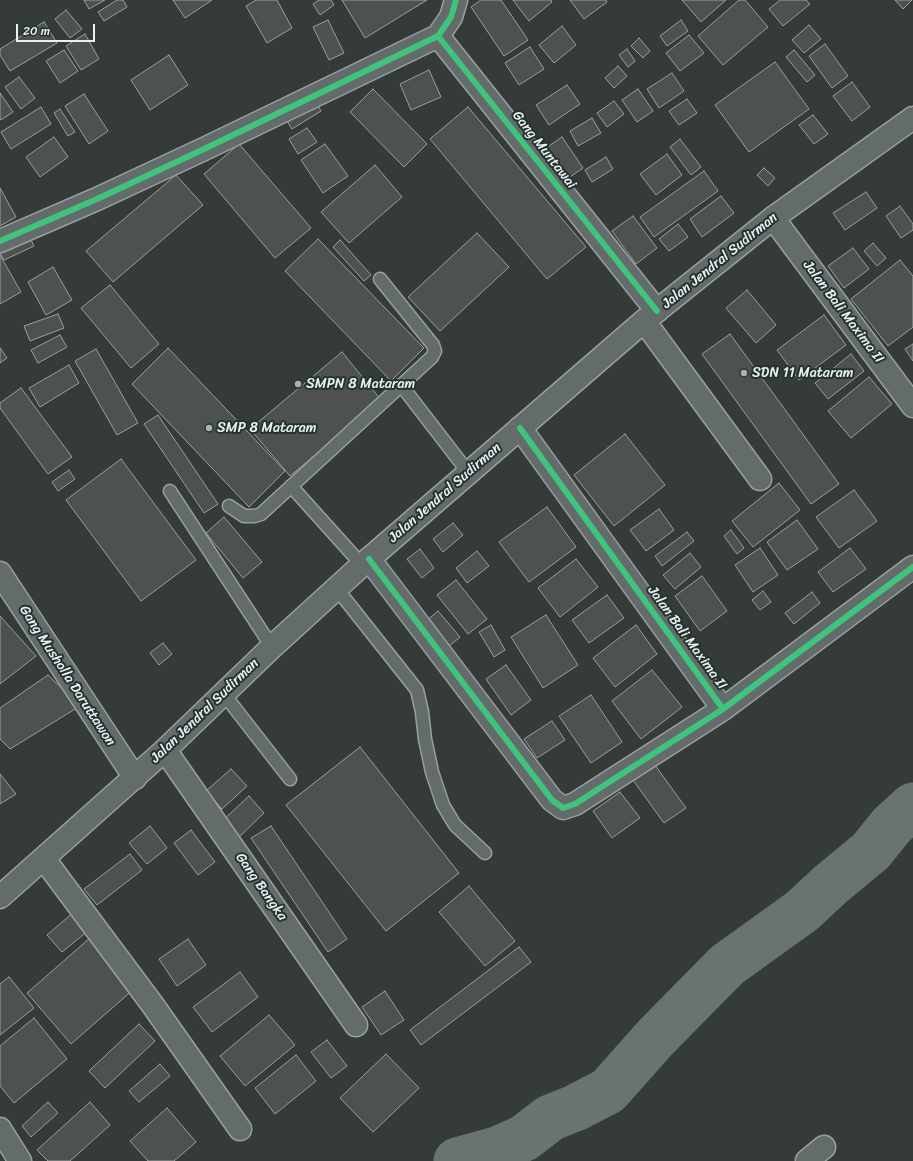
<!DOCTYPE html>
<html>
<head>
<meta charset="utf-8">
<style>
  body { margin:0 }
  #map { position:relative; width:913px; height:1161px; overflow:hidden; background:#353b38; font-family:Sriracha,sans-serif }
  canvas { display:block }
  .scale { position:absolute; left:16px; top:24px; width:79px; height:18px; box-sizing:border-box; border:2px solid #e8f1f8; border-top:0; padding-left:5px; font-size:12px; line-height:14px; white-space:nowrap; color:#e8f1f8; -webkit-text-stroke:3px #26332d; paint-order:stroke }
</style>
</head>
<body>
<div id="map">
<canvas width="913" height="1161"></canvas>
<div class="scale">20 m</div>
</div>
<script>
const ctx = document.querySelector('canvas').getContext('2d');
ctx.lineJoin = 'round';
const poly = rows => new Path2D(rows.map(r => 'M' + r).join(''));
function strokePath(path, color, width, dash) { ctx.strokeStyle = color; ctx.lineWidth = width; ctx.lineCap = dash ? 'butt' : 'round'; ctx.setLineDash(dash || []); ctx.stroke(path); }
function paint(path, color) { ctx.fillStyle = color; ctx.fill(path, 'evenodd'); }
function label(font, color, halo, rows, align = 'center') {
  ctx.font = font + ' Sriracha,sans-serif'; ctx.lineWidth = 4; ctx.setLineDash([]); ctx.textBaseline = 'middle'; ctx.strokeStyle = halo; ctx.fillStyle = color; for (const [text, x, y, turn = 0] of rows) {
    ctx.save(); ctx.translate(x, y); ctx.rotate((+turn || 0) * Math.PI / 180); ctx.textAlign = isNaN(turn) ? turn : align; if (halo) ctx.strokeText(text, 0, 0); ctx.fillText(text, 0, 0); ctx.restore();
  }
}
strokePath(poly([
  [457,1161,497,1150,524,1138,550,1118,575,1108,608,1091,656,1037,727,965,802,911,830,885,871,851,891,826,913,806]
]), '#687372', 47);
const building = poly([
  [84,0,105,0,89,9,84,0],
  [117,0,123,0,127,7,104,21,98,12,117,0],
  [173,0,212,0,185,18,173,0],
  [256,0,277,0,292,28,267,43,246,6,256,0],
  [319,0,331,0,334,5,320,15,313,4,319,0],
  [342,0,427,0,365,38,342,0],
  [481,0,501,0,528,40,504,56,471,7,481,0],
  [513,0,551,0,552,2,529,21,513,0],
  [570,0,606,0,607,2,584,19,570,0],
  [682,0,726,0,701,22,682,0],
  [739,0,745,0,768,27,723,65,698,36,739,0],
  [780,0,806,0,810,4,783,26,769,9,780,0],
  [895,0,912,0,903,9,895,0],
  [66,10,82,29,70,38,55,19,66,10],
  [328,20,344,53,329,60,313,27,328,20],
  [681,20,688,31,667,46,660,36,681,20],
  [44,22,57,43,10,71,0,55,0,49,44,22],
  [809,25,821,39,804,53,792,40,809,25],
  [562,26,576,45,554,63,539,45,562,26],
  [85,34,99,59,81,70,66,46,85,34],
  [689,35,704,53,680,71,666,53,689,35],
  [639,38,650,51,643,58,631,46,639,38],
  [825,44,848,76,832,88,809,56,825,44],
  [530,47,544,69,519,85,505,63,530,47],
  [627,49,635,61,628,67,619,55,627,49],
  [64,50,78,71,60,83,46,61,64,50],
  [794,50,815,75,807,82,786,57,794,50],
  [169,55,188,85,150,110,131,80,169,55],
  [775,62,809,109,749,152,715,105,775,62],
  [618,66,627,76,614,88,605,78,618,66],
  [429,70,441,97,411,110,400,84,429,70],
  [672,73,684,91,659,108,647,89,672,73],
  [19,77,35,98,21,109,5,87,19,77],
  [852,82,870,107,852,121,833,96,852,82],
  [567,85,580,104,549,125,536,105,567,85],
  [373,89,427,144,404,167,350,112,373,89],
  [638,89,653,111,637,122,622,100,638,89],
  [0,93,13,112,1,120,0,119,0,93],
  [84,94,108,131,89,144,65,106,84,94],
  [687,99,697,113,679,125,669,111,687,99],
  [315,100,321,111,292,129,285,118,315,100],
  [614,101,624,114,607,127,597,113,614,101],
  [41,107,51,124,11,149,1,132,41,107],
  [468,107,586,247,547,279,430,139,468,107],
  [60,109,75,132,68,136,54,113,60,109],
  [813,115,828,134,814,144,799,125,813,115],
  [592,118,601,133,578,146,570,131,592,118],
  [307,128,317,142,298,154,289,139,307,128],
  [54,137,68,157,40,177,26,157,54,137],
  [562,137,583,168,567,179,546,148,562,137],
  [680,139,701,167,691,175,670,147,680,139],
  [239,144,311,228,275,258,204,174,239,144],
  [325,144,348,176,323,193,301,160,325,144],
  [667,154,682,175,656,195,640,174,667,154],
  [606,157,613,169,592,182,585,170,606,157],
  [375,165,402,197,349,243,321,212,375,165],
  [764,168,775,178,768,186,757,175,764,168],
  [704,171,718,191,654,237,640,217,704,171],
  [176,175,203,205,113,282,86,251,176,175],
  [0,188,16,217,0,226,0,188],
  [866,192,877,208,845,230,833,213,866,192],
  [721,196,734,213,702,237,690,219,721,196],
  [900,206,913,224,913,230,901,238,886,216,900,206],
  [633,216,657,248,636,264,612,231,633,216],
  [678,224,688,237,669,251,659,239,678,224],
  [27,232,34,246,4,260,0,253,0,244,27,232],
  [477,233,509,267,440,331,408,297,477,233],
  [318,239,424,348,391,381,285,271,318,239],
  [340,240,371,275,364,281,333,247,340,240],
  [873,243,886,258,877,266,864,251,873,243],
  [853,248,869,269,844,288,828,266,853,248],
  [0,255,21,292,0,304,0,255],
  [900,260,913,276,913,327,888,346,851,299,900,260],
  [53,267,72,300,46,315,28,282,53,267],
  [110,285,159,344,131,368,81,308,110,285],
  [747,290,776,325,756,343,726,308,747,290],
  [58,314,64,328,30,341,24,326,58,314],
  [824,315,846,345,799,380,777,350,824,315],
  [730,334,839,484,811,504,702,354,730,334],
  [60,335,67,347,38,363,31,350,60,335],
  [913,344,913,361,905,349,913,344],
  [0,348,7,358,0,363,0,348],
  [168,348,285,471,249,507,132,384,168,348],
  [96,349,138,423,117,435,75,361,96,349],
  [342,352,381,400,290,476,250,429,342,352],
  [851,354,864,371,828,399,815,383,851,354],
  [69,365,79,383,40,407,29,388,69,365],
  [869,377,892,404,851,438,828,411,869,377],
  [21,388,72,457,48,474,0,408,0,403,21,388],
  [158,415,218,504,204,513,144,424,158,415],
  [625,434,665,485,614,526,574,475,625,434],
  [121,459,196,560,141,601,66,500,121,459],
  [69,470,75,479,58,491,52,482,69,470],
  [779,483,800,510,753,547,732,521,779,483],
  [854,490,877,521,839,548,816,517,854,490],
  [547,507,576,547,529,582,499,542,547,507],
  [659,509,674,530,646,551,630,530,659,509],
  [224,517,262,562,243,578,206,533,224,517],
  [797,520,818,549,787,570,767,542,797,520],
  [453,523,463,535,443,552,433,539,453,523],
  [731,530,744,548,737,554,724,536,731,530],
  [687,532,694,541,662,566,655,556,687,532],
  [760,548,778,575,753,592,735,565,760,548],
  [850,548,866,569,833,592,818,572,850,548],
  [420,549,434,568,422,578,407,559,420,549],
  [477,551,489,566,467,583,456,568,477,551],
  [690,553,701,567,675,589,663,575,690,553],
  [576,559,598,587,560,617,538,588,576,559],
  [702,576,727,611,700,631,675,596,702,576],
  [456,580,487,619,468,634,437,595,456,580],
  [763,591,771,602,760,610,752,600,763,591],
  [812,592,820,603,794,624,785,613,812,592],
  [607,595,624,618,589,643,572,620,607,595],
  [438,611,460,637,447,648,425,622,438,611],
  [546,615,578,665,543,688,511,637,546,615],
  [0,616,36,656,0,684,0,616],
  [491,625,505,650,494,657,479,632,491,625],
  [636,625,657,654,615,687,593,658,636,625],
  [163,643,172,654,159,665,150,653,163,643],
  [506,665,531,700,511,715,486,679,506,665],
  [652,670,682,707,641,739,612,701,652,670],
  [48,675,80,706,10,749,0,739,0,708,48,675],
  [591,695,622,742,591,763,559,716,591,695],
  [552,721,565,740,537,758,524,739,552,721],
  [360,747,459,873,386,931,286,805,360,747],
  [652,761,686,808,664,823,630,776,652,761],
  [231,769,247,786,222,809,206,791,231,769],
  [0,774,16,794,0,804,0,774],
  [620,792,640,818,612,838,593,811,620,792],
  [249,796,264,813,238,838,222,821,249,796],
  [150,826,167,848,147,864,129,843,150,826],
  [271,826,347,939,328,952,251,838,271,826],
  [191,830,215,862,198,875,174,843,191,830],
  [130,854,142,870,97,905,84,889,130,854],
  [469,886,515,941,485,966,439,912,469,886],
  [74,912,89,930,62,952,47,935,74,912],
  [90,938,134,989,71,1044,27,993,90,938],
  [188,939,206,965,177,986,159,959,188,939],
  [519,947,531,962,421,1045,410,1030,519,947],
  [240,972,258,997,212,1032,193,1007,240,972],
  [9,977,34,1008,0,1035,0,984,9,977],
  [385,991,404,1020,381,1035,362,1007,385,991],
  [269,1015,295,1045,245,1086,220,1056,269,1015],
  [34,1018,67,1059,14,1103,0,1086,0,1046,34,1018],
  [139,1024,155,1041,105,1088,89,1071,139,1024],
  [327,1040,347,1066,331,1078,311,1052,327,1040],
  [386,1054,419,1088,373,1132,340,1098,386,1054],
  [296,1055,316,1081,275,1114,255,1088,296,1055],
  [160,1064,170,1076,139,1102,129,1091,160,1064],
  [48,1102,58,1113,31,1137,22,1126,48,1102],
  [90,1102,110,1125,70,1161,48,1161,37,1150,90,1102],
  [167,1108,196,1142,174,1161,148,1161,130,1141,167,1108]
]);
paint(building, '#4d5250');
strokePath(building, '#9a9f9f', 1);
const service = poly([
  [401,385,468,472],
  [291,486,362,565],
  [170,491,272,647],
  [229,506,244,516,255,516,261,514,432,357,435,351,433,345,380,279],
  [337,589,417,690,422,712,425,739,432,772,443,805,455,825,485,853],
  [223,693,290,779]
]);
const minor = poly([
  [438,36,657,311],
  [773,218,913,406],
  [0,241,97,199,202,150,438,36,451,17,456,0],
  [644,321,760,479],
  [520,428,723,709,913,567],
  [369,559,552,800,563,808,575,804,723,709],
  [0,573,135,778],
  [165,750,356,1025],
  [44,859,152,1004,240,1129],
  [0,1129,20,1161],
  [807,1161,824,1147]
]);
const trunk = poly([
  [0,897,165,750,272,647,362,565,644,321,773,218,913,118]
]);
strokePath(service, '#9a9f9f', 15);
strokePath(minor, '#9a9f9f', 25);
strokePath(trunk, '#9a9f9f', 25);
strokePath(service, '#646b6b', 12);
strokePath(minor, '#646b6b', 22);
strokePath(trunk, '#646b6b', 22);
strokePath(poly([
  [438,36,657,311],
  [0,241,97,199,202,150,438,36,451,17,456,0],
  [520,428,723,709,913,567],
  [369,559,552,800,563,808,575,804,723,709]
]), '#40c37c', 6);
for (const [x, y, r, color] of [
  [744,373,4,"#a9b1b5"],
  [298,384,4,"#a9b1b5"],
  [209,428,4,"#a9b1b5"]
]) { const dot = new Path2D(); dot.arc(x, y, r, 0, 2 * Math.PI); ctx.fillStyle = color; ctx.fill(dot); strokePath(dot, '#26332d', 1.5); }
label('14px', '#e8f1f8', '#26332d', [
  ["Gang Muntawai",544,150,52],
  ["Jalan Jendral Sudirman",720,261,-39],
  ["Jalan Bali Maxima II",843,312,53],
  ["Jalan Jendral Sudirman",445,493,-41],
  ["Jalan Bali Maxima II",687,638,54],
  ["Gang Musholla Daruttawon",67,676,57],
  ["Jalan Jendral Sudirman",205,711,-44],
  ["Gang Bangka",261,887,55]
]);
label('14px', '#e8f1f8', '#26332d', [
  ["SDN 11 Mataram",752,373],
  ["SMPN 8 Mataram",306,384],
  ["SMP 8 Mataram",217,428]
], 'left');
</script>
</body>
</html>
